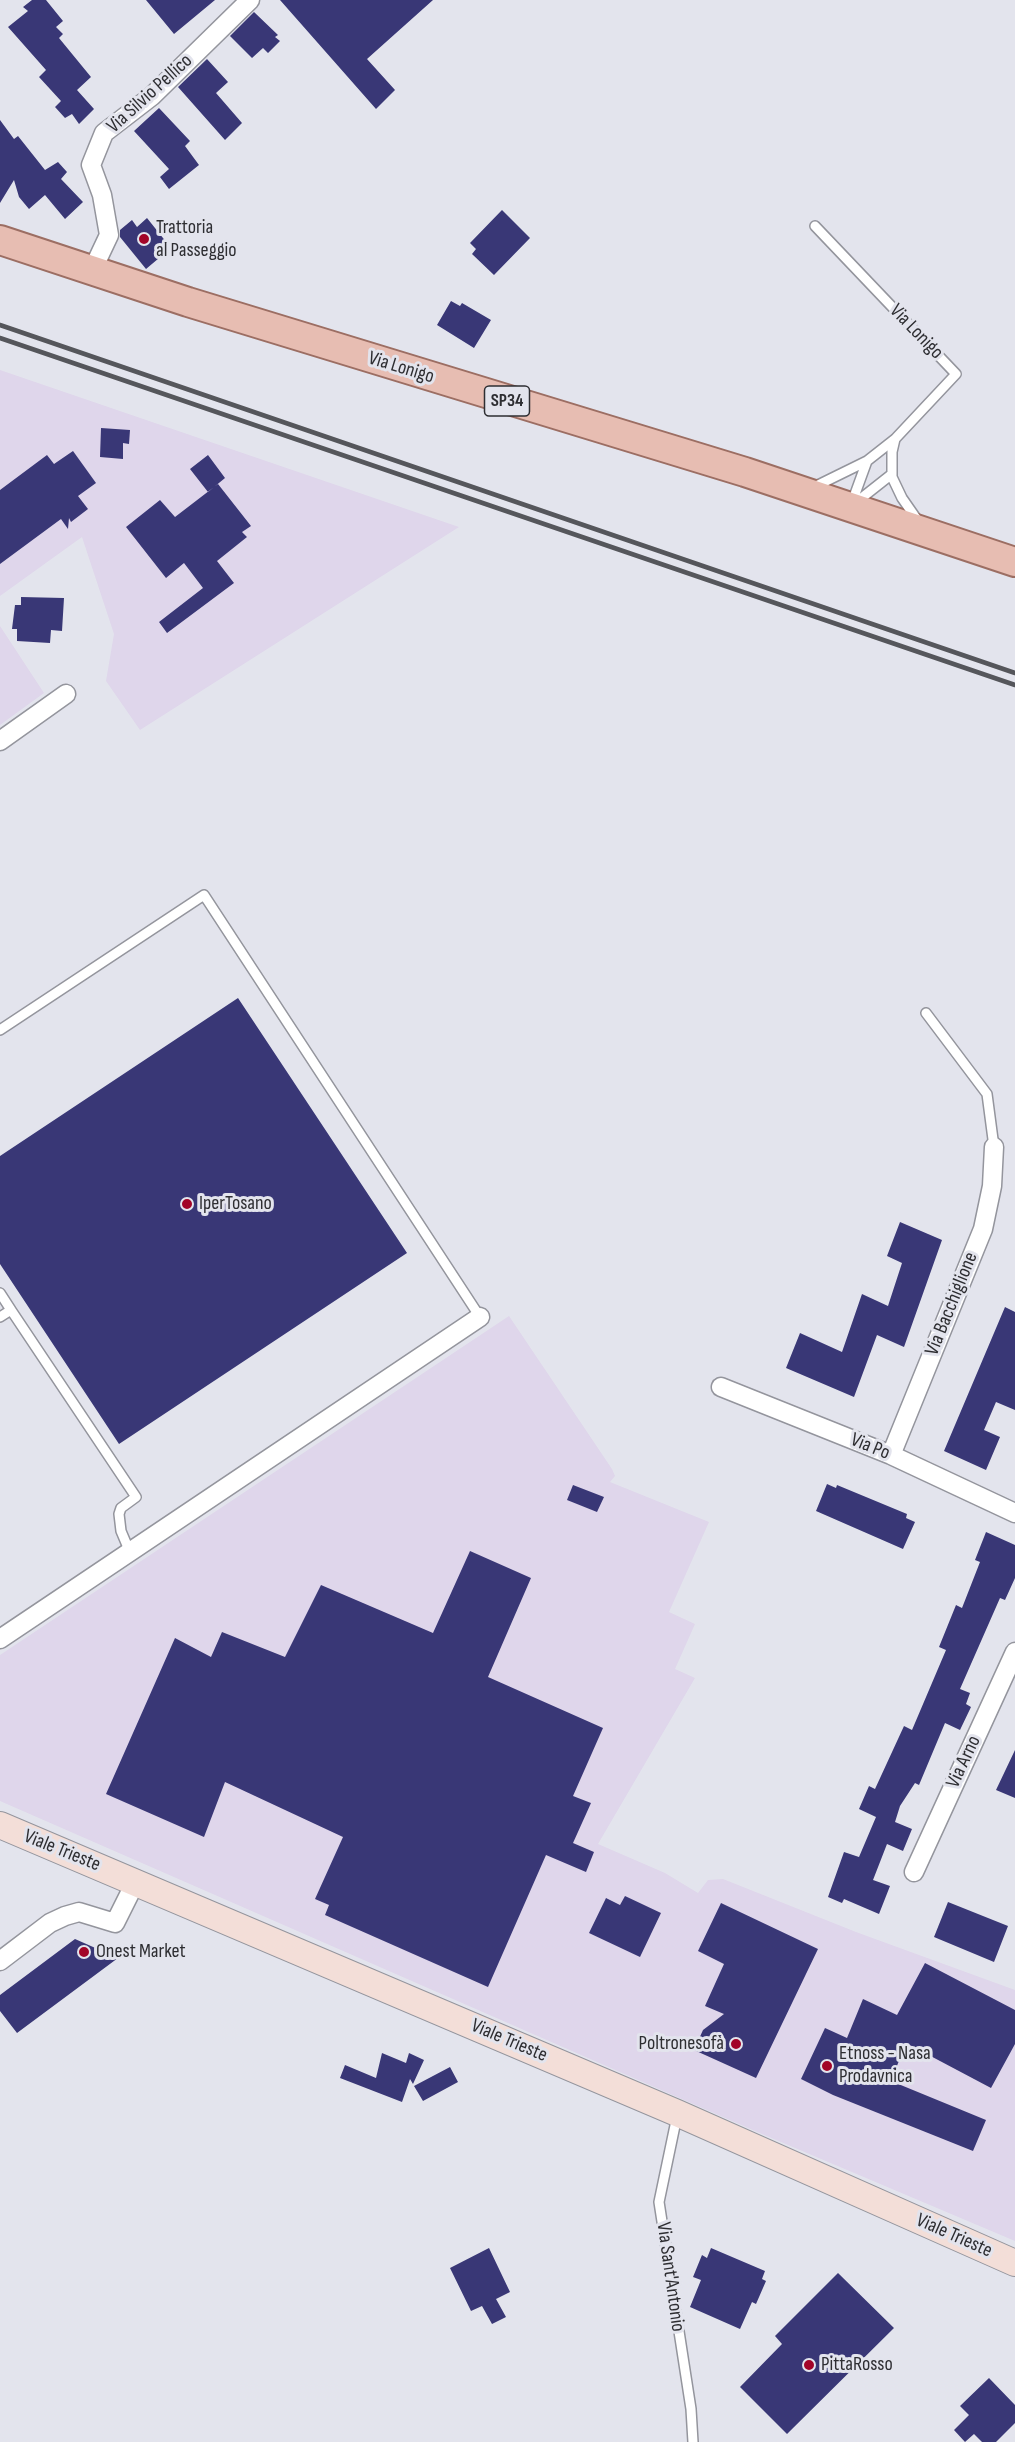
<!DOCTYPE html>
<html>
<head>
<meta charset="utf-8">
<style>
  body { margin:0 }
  canvas { display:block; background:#e3e4ed }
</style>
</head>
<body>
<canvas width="1015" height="2442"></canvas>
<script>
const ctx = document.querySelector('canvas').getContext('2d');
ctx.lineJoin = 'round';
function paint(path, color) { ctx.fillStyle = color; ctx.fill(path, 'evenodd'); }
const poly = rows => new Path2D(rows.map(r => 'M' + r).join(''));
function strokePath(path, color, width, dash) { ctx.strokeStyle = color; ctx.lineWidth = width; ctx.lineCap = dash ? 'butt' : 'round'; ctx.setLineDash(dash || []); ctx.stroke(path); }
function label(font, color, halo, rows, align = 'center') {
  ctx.font = font + ' "Sofia Sans Condensed",sans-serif'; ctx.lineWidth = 6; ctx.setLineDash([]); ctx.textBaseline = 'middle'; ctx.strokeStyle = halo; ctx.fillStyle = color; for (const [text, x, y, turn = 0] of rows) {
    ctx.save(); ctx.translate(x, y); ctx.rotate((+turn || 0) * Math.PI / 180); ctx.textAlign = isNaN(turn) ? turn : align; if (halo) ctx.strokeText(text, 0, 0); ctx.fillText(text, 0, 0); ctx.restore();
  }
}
paint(poly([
  [0,370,459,527,140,730,106,681,114,634,82,537,0,596],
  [0,626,44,693,0,725],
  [509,1316,612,1469,615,1476,610,1482,709,1522,669,1612,695,1624,675,1669,695,1678,598,1844,665,1873,698,1893,708,1880,723,1879,856,1932,1015,1990,1015,2241,755,2131,0,1801,0,1655]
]), '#dfd6eb');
paint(poly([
  [32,0,46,0,63,21,56,27,63,34,59,38,91,77,77,90,94,109,79,124,72,114,65,118,55,107,61,101,39,77,46,70,8,27,28,11,23,7],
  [146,0,215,0,174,34],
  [280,0,433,0,367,59,395,90,376,109],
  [254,12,278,35,275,37,280,41,268,53,263,48,252,58,230,36],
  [207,59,228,82,216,93,242,123,225,140,178,87],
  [159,108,190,141,185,146,199,165,169,189,160,177,169,169,134,131],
  [0,120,14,139,18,136,45,170,58,162,67,172,61,179,83,202,65,219,45,195,29,209,19,197,14,180,0,203],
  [502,210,530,238,494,275,472,254,476,249,470,243],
  [147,218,171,248,146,269,120,237,120,230,132,220,137,227],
  [451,301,460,306,462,303,491,320,474,348,437,325],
  [101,428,130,430,129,444,123,443,123,459,100,457],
  [73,451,96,483,78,496,88,509,71,522,69,518,68,529,61,519,0,564,0,490,47,455,54,464],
  [208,455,225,478,208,492,190,469],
  [218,484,251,526,242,532,247,537,217,561,234,583,167,633,159,622,203,588,184,563,166,578,126,527,160,500,175,517],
  [21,597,64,598,62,631,51,630,50,643,17,641,17,629,12,629,15,605,21,605],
  [238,998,407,1253,119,1444,0,1264,0,1156],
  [900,1222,942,1240,904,1347,877,1335,854,1397,786,1368,800,1333,842,1352,862,1294,888,1306,902,1263,887,1256],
  [1005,1307,1015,1312,1015,1410,996,1402,984,1430,1000,1437,986,1470,944,1451],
  [827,1484,836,1488,837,1485,907,1514,906,1518,915,1522,903,1549,816,1511],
  [573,1485,604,1497,597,1512,567,1500],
  [986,1532,1015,1545,1015,1578,1005,1600,1000,1598,960,1689,970,1693,966,1704,971,1707,960,1730,945,1723,919,1785,915,1783,900,1806,895,1822,912,1829,903,1851,887,1844,873,1880,890,1886,879,1914,844,1899,842,1903,828,1897,844,1852,859,1857,876,1817,859,1809,869,1786,875,1789,904,1726,912,1730,946,1650,939,1647,956,1605,962,1608,980,1562,975,1560],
  [470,1551,531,1578,488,1677,603,1728,573,1796,591,1803,573,1843,594,1852,586,1872,546,1855,488,1987,325,1915,329,1905,315,1899,343,1837,225,1782,204,1837,106,1794,175,1638,211,1657,222,1632,285,1657,321,1585,433,1633],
  [1015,1750,1015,1798,996,1790],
  [625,1896,661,1913,640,1957,589,1933,606,1898,620,1905],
  [948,1902,1008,1926,994,1962,934,1937],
  [721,1903,818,1949,756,2078,694,2050,703,2030,724,2014,705,2006,724,1964,698,1951],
  [75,1939,118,1958,17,2033,0,2011,0,1995],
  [925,1963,1015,2010,1015,2044,991,2088,906,2043,891,2081,986,2120,973,2151,833,2095,801,2079,825,2028,847,2038,863,1999,897,2015],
  [382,2053,406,2063,409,2053,424,2060,413,2084,410,2079,402,2102,340,2078,345,2065,376,2078],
  [450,2067,458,2082,423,2101,414,2086],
  [489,2248,510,2292,496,2299,506,2317,492,2324,482,2306,471,2311,450,2268],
  [711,2248,765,2271,762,2279,766,2281,756,2304,752,2302,740,2329,690,2307,701,2280,693,2277,702,2255,707,2258],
  [838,2273,894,2328,787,2434,740,2387,782,2344,775,2336],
  [989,2378,1015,2405,1015,2423,996,2442,982,2442,974,2434,965,2442,954,2430,969,2415,960,2406]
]), '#393776');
const service = poly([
  [815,226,956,374,895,439,867,461,851,505],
  [895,439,892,452,892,477,902,498,918,521],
  [812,488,867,461],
  [854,504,892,474],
  [926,1013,987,1094,994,1147],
  [0,1030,204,895,480,1317],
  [0,1293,11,1310],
  [0,1317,11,1310,136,1497,121,1508,119,1514,121,1531,129,1550],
  [677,2116,659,2202,691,2409,693,2442]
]);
const minor = poly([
  [92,271,109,235,102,195,91,165,104,133,152,96,250,0],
  [0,741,66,694],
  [721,1387,891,1455,1015,1513],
  [891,1455,983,1229,992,1186,994,1147],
  [0,1639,480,1317],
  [914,1872,1015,1652],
  [0,1961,50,1923,65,1916,79,1912,115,1923,136,1881]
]);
const secondary = poly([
  [0,1825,677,2113,1015,2263]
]);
const primary = poly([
  [0,240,188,302,745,472,1015,562]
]);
strokePath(service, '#94959d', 12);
strokePath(minor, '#94959d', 21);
strokePath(secondary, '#94959d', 28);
strokePath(primary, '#9c6e63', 32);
strokePath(service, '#fff', 9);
strokePath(minor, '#fff', 18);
strokePath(secondary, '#f3ded8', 26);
strokePath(primary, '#e7bdb2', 28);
strokePath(poly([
  [0,325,1015,673],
  [0,338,1015,685]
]), '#55565b', 4.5);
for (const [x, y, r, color] of [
  [144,239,6,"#a20428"],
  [187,1204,6,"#a20428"],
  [84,1952,6,"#a20428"],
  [736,2044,6,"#a20428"],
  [827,2066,6,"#a20428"],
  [809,2365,6,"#a20428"]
]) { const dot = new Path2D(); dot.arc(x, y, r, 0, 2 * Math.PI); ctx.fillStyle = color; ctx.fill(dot); strokePath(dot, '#e3e4ed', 2); }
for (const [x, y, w] of [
  [507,401,45]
]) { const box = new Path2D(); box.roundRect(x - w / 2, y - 15, w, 30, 4.5); ctx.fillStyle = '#e3e4ed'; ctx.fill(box); strokePath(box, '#2e2e32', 1.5); }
label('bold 18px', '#2e2e32', null, [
  ["SP34",507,401]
]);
label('20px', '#2e2e32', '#e3e4ed', [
  ["Via Silvio Pellico",150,94,-42],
  ["Via Lonigo",916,332,46],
  ["Via Lonigo",401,368,17],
  ["Via Bacchiglione",952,1304,-68],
  ["Via Po",870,1447,22],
  ["Via Arno",964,1762,-65],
  ["Viale Trieste",62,1851,22],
  ["Viale Trieste",509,2041,23],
  ["Viale Trieste",954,2236,24],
  ["Via Sant'Antonio",670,2277,82]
]);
label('20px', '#2e2e32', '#e3e4ed', [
  ["Trattoria",156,228],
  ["al Passeggio",156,251],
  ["IperTosano",199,1204],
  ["Onest Market",96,1952],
  ["Poltronesofà",724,2044,"right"],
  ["Etnoss - Nasa",839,2054],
  ["Prodavnica",839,2077],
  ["PittaRosso",821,2365]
], 'left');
</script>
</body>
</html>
